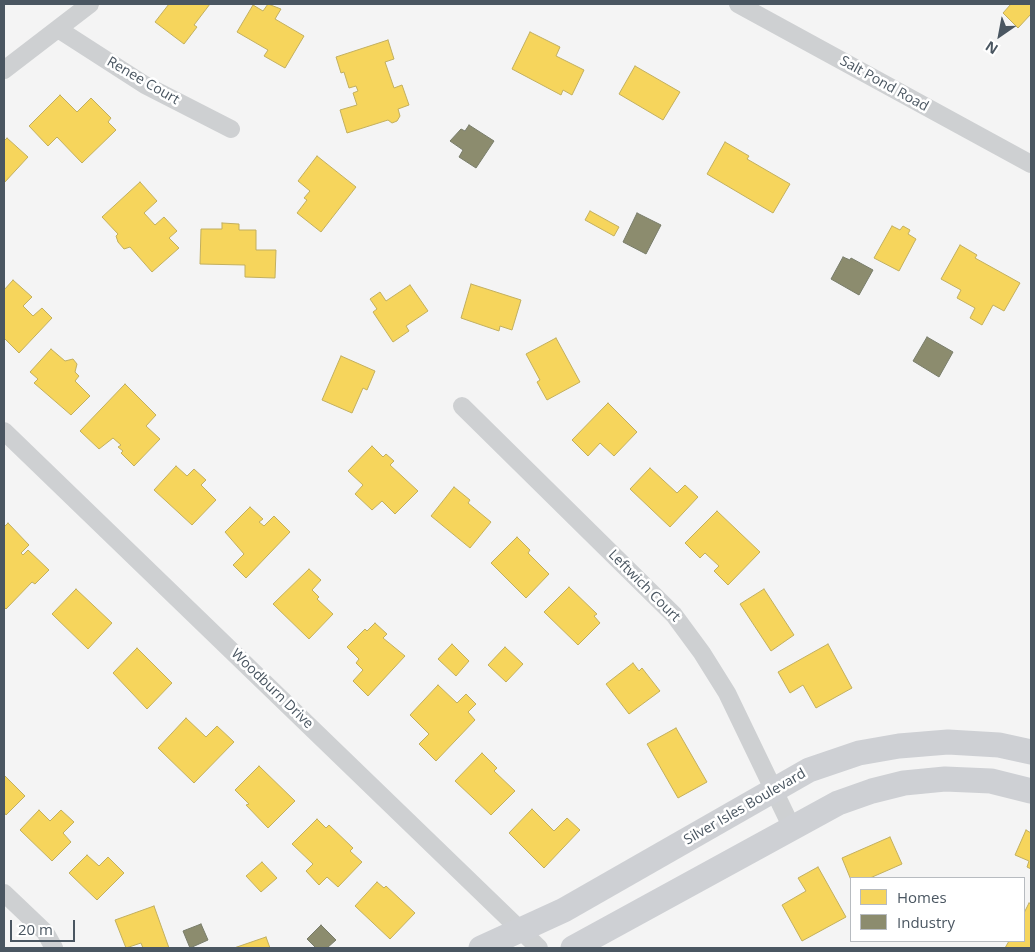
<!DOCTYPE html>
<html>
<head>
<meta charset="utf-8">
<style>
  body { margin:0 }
  #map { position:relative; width:1035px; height:952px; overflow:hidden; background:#f4f4f4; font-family:"Open Sans",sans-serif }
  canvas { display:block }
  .frame { position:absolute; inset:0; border:5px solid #4a5661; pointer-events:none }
  .legend { position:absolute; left:850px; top:877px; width:175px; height:65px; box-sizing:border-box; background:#fff; border:1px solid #b7bbc0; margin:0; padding:6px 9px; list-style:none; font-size:15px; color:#4a5661 }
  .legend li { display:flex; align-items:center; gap:10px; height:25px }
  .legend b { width:25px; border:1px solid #b7bbc0 }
  .north { position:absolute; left:975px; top:10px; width:50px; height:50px; -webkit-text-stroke:4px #fff; paint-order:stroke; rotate:213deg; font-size:14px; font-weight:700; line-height:20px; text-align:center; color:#4a5661 }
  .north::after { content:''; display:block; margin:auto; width:18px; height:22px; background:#4a5661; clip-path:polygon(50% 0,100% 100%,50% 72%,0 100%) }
  .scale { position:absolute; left:10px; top:920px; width:65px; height:22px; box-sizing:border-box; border:2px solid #4a5661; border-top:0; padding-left:6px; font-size:15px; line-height:18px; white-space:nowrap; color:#4a5661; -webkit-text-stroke:4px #fff; paint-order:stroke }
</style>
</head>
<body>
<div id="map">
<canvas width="1035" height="952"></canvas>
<div class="frame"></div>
<ul class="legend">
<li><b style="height:14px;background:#f6d55c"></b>Homes</li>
<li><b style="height:14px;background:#8c8c6e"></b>Industry</li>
</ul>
<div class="north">N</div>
<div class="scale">20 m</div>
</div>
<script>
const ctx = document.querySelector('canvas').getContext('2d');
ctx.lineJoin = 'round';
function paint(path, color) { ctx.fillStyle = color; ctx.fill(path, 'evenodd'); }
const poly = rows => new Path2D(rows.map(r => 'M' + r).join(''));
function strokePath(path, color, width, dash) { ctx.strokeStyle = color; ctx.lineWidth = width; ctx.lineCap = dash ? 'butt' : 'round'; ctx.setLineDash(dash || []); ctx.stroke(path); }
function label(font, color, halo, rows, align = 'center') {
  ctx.font = font + ' "Open Sans",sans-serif'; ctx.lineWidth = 5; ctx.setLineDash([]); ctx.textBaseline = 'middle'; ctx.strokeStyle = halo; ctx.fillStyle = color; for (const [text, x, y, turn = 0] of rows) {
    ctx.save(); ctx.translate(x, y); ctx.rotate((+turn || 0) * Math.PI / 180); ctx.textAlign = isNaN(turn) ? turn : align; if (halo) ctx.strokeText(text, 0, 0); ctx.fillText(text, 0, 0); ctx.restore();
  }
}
const homes = poly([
  [169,4,210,4,194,25,197,27,184,44,155,22,169,4],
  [268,4,281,9,275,19,304,36,285,68,264,56,268,50,237,32,253,5,263,11,268,4],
  [1011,4,1031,4,1031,14,1018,28,1003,13,1011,4],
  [530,32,560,47,556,56,584,70,572,95,563,90,561,95,512,69,530,32],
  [388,40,394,59,385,62,394,88,402,85,409,105,398,109,400,116,397,121,392,123,388,120,347,133,340,110,357,105,353,93,358,91,356,86,349,88,344,72,341,73,336,57,388,40],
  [635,66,680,92,663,120,619,94,635,66],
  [60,95,77,112,91,98,111,118,108,122,116,130,82,163,57,137,48,146,29,126,60,95],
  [7,138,28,157,4,183,4,141,7,138],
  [725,142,749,156,747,159,790,184,773,213,707,174,725,142],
  [317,156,356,187,321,232,297,213,307,200,304,198,310,191,298,181,317,156],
  [140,182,157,201,144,213,155,225,164,217,177,231,169,238,179,248,152,272,130,247,124,249,118,242,116,236,118,234,102,217,140,182],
  [590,211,619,227,614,236,585,220,590,211],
  [222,223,239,224,239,230,256,230,256,250,276,250,275,278,245,277,245,265,200,264,201,229,222,229,222,223],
  [892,226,900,230,903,226,910,230,908,234,916,239,899,271,874,258,892,226],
  [960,245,977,255,975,258,1020,283,1004,311,993,305,982,325,970,318,975,308,957,298,961,290,941,279,960,245],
  [13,280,32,297,23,306,33,316,42,308,52,318,19,353,4,338,4,290,13,280],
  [471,284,521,300,512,330,500,326,499,331,461,318,471,284],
  [410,285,428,311,406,326,409,331,393,342,373,312,377,309,370,299,380,292,386,301,410,285],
  [556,338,580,382,547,400,537,382,540,380,526,354,556,338],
  [51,349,65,361,73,359,77,364,75,372,79,376,75,381,90,396,71,415,34,383,38,379,30,372,51,349],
  [341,356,375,371,367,390,363,388,352,413,322,400,341,356],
  [125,384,156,415,146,426,160,439,134,466,121,453,123,451,118,447,121,445,113,438,99,449,80,431,125,384],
  [608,403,637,432,614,456,600,443,588,456,572,440,608,403],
  [372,446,383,457,386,454,394,461,390,465,418,491,395,514,382,501,372,510,355,494,363,485,348,471,372,446],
  [176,466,187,476,194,469,206,480,201,485,216,500,192,525,154,490,176,466],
  [650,468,677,493,685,485,698,497,670,527,630,489,650,468],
  [454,487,470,500,468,503,491,522,470,548,431,516,454,487],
  [250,507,263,519,259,522,264,526,274,516,290,532,246,578,233,565,244,554,225,532,250,507],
  [717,511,760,552,728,585,714,571,719,566,705,553,700,558,685,543,717,511],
  [8,523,29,545,21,553,23,555,28,550,49,570,35,584,32,582,6,609,4,607,4,527,8,523],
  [517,537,530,550,528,553,549,574,526,598,491,563,517,537],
  [309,569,321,580,312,590,319,597,317,599,333,614,309,639,273,604,309,569],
  [569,587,597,614,594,616,600,623,578,645,544,612,569,587],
  [76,589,112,623,88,649,52,614,76,589],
  [764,589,794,635,771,651,740,604,764,589],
  [375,623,387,634,383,638,405,656,368,696,353,681,363,670,356,663,359,659,347,647,365,629,367,631,375,623],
  [452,644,469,661,456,676,438,659,452,644],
  [828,644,852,688,816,708,803,685,790,693,778,672,828,644],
  [505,647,523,664,506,682,488,665,505,647],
  [137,648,172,683,147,709,113,673,137,648],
  [633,663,639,671,642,668,660,691,629,714,606,684,633,663],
  [438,685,457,703,466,694,476,704,468,712,475,720,436,761,419,744,429,734,410,715,438,685],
  [186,718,206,737,217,726,234,742,194,783,158,748,186,718],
  [676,728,707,782,678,798,647,744,676,728],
  [482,753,497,768,494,771,515,791,491,815,455,781,482,753],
  [259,766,295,801,268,828,246,805,249,804,235,790,259,766],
  [4,775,25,796,6,815,4,812,4,775],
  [532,809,554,831,567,818,580,830,544,868,509,833,532,809],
  [39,810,50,821,61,810,74,822,63,833,71,842,52,861,20,830,39,810],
  [317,819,326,828,329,825,353,848,350,851,362,862,338,887,327,877,319,885,306,871,313,864,292,844,317,819],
  [1026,830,1031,833,1031,869,1027,867,1029,861,1015,855,1026,830],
  [890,837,902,864,870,878,851,878,851,880,842,858,890,837],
  [87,855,99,866,108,857,124,873,97,900,69,873,87,855],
  [262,862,277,878,261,892,246,876,262,862],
  [818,867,846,917,802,941,782,905,806,891,798,878,818,867],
  [377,882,384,888,386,886,415,913,390,939,355,906,377,882],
  [1029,903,1031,904,1031,948,1005,948,1009,941,1024,941,1024,913,1029,903],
  [154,906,169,948,143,948,141,943,126,948,115,920,154,906],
  [266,937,270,948,234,948,266,937]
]);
paint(homes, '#f6d55c');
strokePath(homes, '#c2af5e', 1);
const industry = poly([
  [469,125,494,141,476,168,459,157,463,150,450,141,461,129,465,131,469,125],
  [637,213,661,225,646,254,623,242,637,213],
  [843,257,850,260,851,258,873,270,859,295,831,279,843,257],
  [927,337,953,352,939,377,913,361,927,337],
  [201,924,208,940,190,948,183,931,201,924],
  [321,925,336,940,327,948,316,948,307,939,321,925]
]);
paint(industry, '#8c8c6e');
strokePath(industry, '#787c6a', 1);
strokePath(poly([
  [738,4,1031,164],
  [58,29,145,85,231,129],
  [4,70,90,4],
  [462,406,674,615,702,653,727,693,792,828],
  [4,431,539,948],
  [4,893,45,932,54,948]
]), '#ced0d2', 18);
strokePath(poly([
  [481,948,564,910,809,770,859,753,899,746,948,742,999,745,1031,752],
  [573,948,838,803,872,791,904,783,945,779,991,781,1031,791]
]), '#ced0d4', 25);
label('14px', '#4a5661', '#fff', [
  ["Renee Court",143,81,30],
  ["Salt Pond Road",884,84,29],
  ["Leftwich Court",644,586,45],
  ["Woodburn Drive",272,689,44],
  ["Silver Isles Boulevard",745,807,-30]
]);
</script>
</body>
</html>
